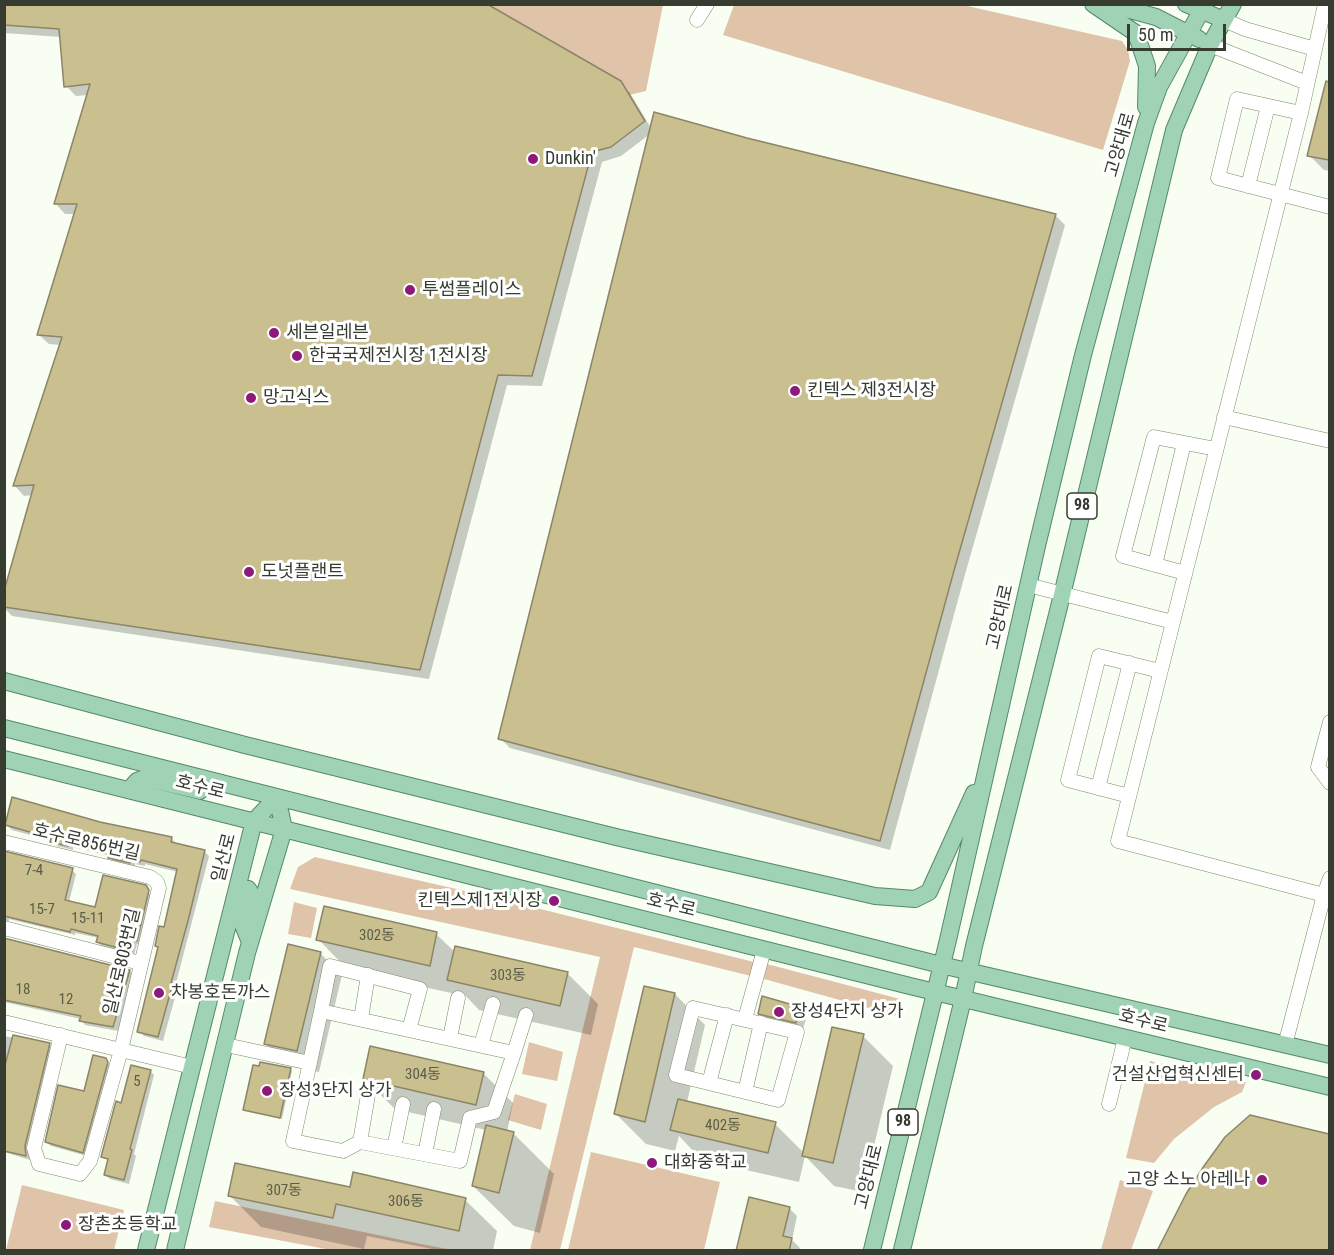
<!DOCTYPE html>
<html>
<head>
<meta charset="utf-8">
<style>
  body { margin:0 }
  #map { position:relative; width:1334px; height:1255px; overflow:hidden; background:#f8fef2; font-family:"Roboto Condensed",sans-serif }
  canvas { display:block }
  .frame { position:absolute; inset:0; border:6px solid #363c30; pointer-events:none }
  .scale { position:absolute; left:1127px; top:24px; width:99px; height:27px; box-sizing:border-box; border:3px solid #363c30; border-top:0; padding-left:8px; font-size:18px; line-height:21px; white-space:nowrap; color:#363c30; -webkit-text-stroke:4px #fff; paint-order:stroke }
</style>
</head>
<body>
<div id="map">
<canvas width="1334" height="1255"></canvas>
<div class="frame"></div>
<div class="scale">50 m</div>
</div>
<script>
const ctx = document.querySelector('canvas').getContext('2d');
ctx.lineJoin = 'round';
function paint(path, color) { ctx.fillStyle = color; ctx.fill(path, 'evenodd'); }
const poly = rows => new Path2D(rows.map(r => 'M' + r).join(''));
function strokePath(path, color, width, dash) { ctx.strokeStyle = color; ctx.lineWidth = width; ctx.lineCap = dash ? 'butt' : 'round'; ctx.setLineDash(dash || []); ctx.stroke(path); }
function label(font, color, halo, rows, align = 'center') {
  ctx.font = font + ' "Roboto Condensed","Noto Sans KR",sans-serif'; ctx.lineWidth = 6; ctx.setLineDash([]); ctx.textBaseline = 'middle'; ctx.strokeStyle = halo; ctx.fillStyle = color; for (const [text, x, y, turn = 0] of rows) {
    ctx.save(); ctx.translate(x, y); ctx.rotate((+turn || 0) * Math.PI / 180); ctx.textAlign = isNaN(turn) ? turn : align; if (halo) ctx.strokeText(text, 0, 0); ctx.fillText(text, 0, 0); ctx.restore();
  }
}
paint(poly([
  [487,5,663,5,646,91,629,95],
  [734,5,963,5,1122,41,1128,50,1130,61,1103,150,723,35],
  [315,857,492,897,754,962,751,976,634,947,560,1250,530,1250,600,957,290,889,298,867],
  [294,902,317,908,311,938,288,934],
  [767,964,900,999,903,1011,901,1017,764,979],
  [529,1042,563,1052,557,1081,522,1074],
  [1150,1061,1246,1082,1242,1092,1214,1107,1174,1139,1154,1163,1126,1158],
  [515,1094,547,1104,541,1130,508,1120],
  [591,1152,720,1182,704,1250,568,1250],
  [1120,1180,1153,1191,1131,1250,1101,1250],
  [22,1185,124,1210,114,1250,6,1250],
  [215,1201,421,1244,453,1250,331,1250,209,1227]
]), '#dfc4aa');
paint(poly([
  [4,4,620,83,630,93,651,128,746,139,1055,215,1065,225,964,578,890,850,510,748,500,738,650,134,621,156,602,162,542,386,507,385,429,679,12,616,4,608,4,597,33,495,24,496,15,486,61,345,49,344,39,335,76,214,65,214,56,204,88,95,76,96,66,86,61,37,4,33],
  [1330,72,1330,171,1324,170,1309,155],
  [99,824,172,839,177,844,204,851,209,856,175,987,177,990,163,1041,144,1036,139,1031,160,949,156,946,165,929,178,872,145,864,145,866,135,864,135,867,114,862,110,856,73,847,73,850,57,846,52,841,12,830,7,825],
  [4,853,72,870,76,874,69,902,96,909,146,889,152,897,142,945,137,944,134,955,102,947,98,942,99,938,75,933,75,935,9,919,8,924,4,925],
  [436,934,455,952,568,974,598,1004,591,1035,479,1010,461,991,460,995,348,970,318,939],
  [4,940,130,971,134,976,118,1031,85,1025,81,1019,4,1002],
  [320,953,342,975,319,1072,288,1066,266,1044],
  [675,994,705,1025,687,1102,775,1124,804,1153,863,1036,893,1066,863,1192,834,1186,805,1156,799,1182,702,1160,679,1136,675,1151,646,1144,616,1114],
  [763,998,800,1008,807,1016,803,1029,767,1021,760,1013],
  [4,1036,49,1045,54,1049,29,1151,30,1160,4,1152],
  [105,1060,110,1065,87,1156,51,1146,46,1142,85,1093],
  [291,1070,292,1071,282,1119,245,1110],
  [150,1071,154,1075,134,1154,136,1156,129,1184,110,1179,105,1175,109,1161,102,1156],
  [483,1073,513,1103,507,1132,513,1133,554,1174,540,1233,514,1226,473,1186,486,1130,395,1109,364,1079],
  [1250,1117,1329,1136,1330,1250,1158,1250,1187,1195],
  [351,1189,465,1200,497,1231,493,1250,437,1250,367,1236,364,1249,261,1227,229,1195],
  [789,1208,797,1216,792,1240,800,1248,799,1250,738,1250]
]), '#0003');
const building = poly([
  [4,4,487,4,621,81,645,121,611,147,592,152,532,376,498,375,420,670,4,607,4,591,34,485,13,486,62,337,37,335,77,204,54,204,90,84,64,87,59,29,4,25,4,4],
  [1326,81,1329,82,1329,160,1307,156,1326,81],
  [654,112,747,138,1056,214,955,567,880,841,498,739,654,112],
  [12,797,100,822,172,837,171,842,205,850,189,917,171,983,173,983,158,1037,137,1032,158,947,155,946,159,926,164,927,177,869,141,860,140,862,131,860,130,863,108,858,109,854,100,851,69,843,68,846,50,842,51,838,5,825,12,797],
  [4,851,73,868,65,900,95,907,103,875,146,885,149,890,137,941,133,940,130,951,96,942,98,936,71,929,70,932,4,916,4,851],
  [324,906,437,932,430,966,316,940,324,906],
  [4,938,130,970,113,1027,79,1021,81,1016,4,1000,4,938],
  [288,944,321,952,297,1051,264,1044,288,944],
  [455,946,568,972,560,1006,447,980,455,946],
  [644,986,675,993,645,1122,614,1114,644,986],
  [762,996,800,1007,796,1023,758,1014,762,996],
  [832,1027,864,1034,833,1163,802,1156,832,1027],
  [13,1035,50,1043,25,1146,26,1156,4,1151,4,1069,13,1035],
  [370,1046,484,1072,476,1105,363,1079,370,1046],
  [93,1055,106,1058,108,1062,83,1153,45,1142,58,1085,84,1091,93,1055],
  [260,1062,291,1068,280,1118,243,1110,253,1065,259,1066,260,1062],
  [131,1065,151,1070,130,1149,132,1150,124,1180,104,1175,108,1159,101,1157,116,1101,121,1103,131,1065],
  [678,1099,776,1122,768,1153,670,1130,678,1099],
  [1250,1115,1329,1134,1329,1251,1157,1251,1186,1194,1204,1166,1225,1137,1250,1115],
  [486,1125,514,1132,499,1193,472,1186,486,1125],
  [235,1163,350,1187,353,1172,466,1198,459,1231,336,1204,333,1218,228,1196,235,1163],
  [749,1197,790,1207,783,1236,792,1238,789,1251,736,1251,749,1197]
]);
paint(building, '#cabf8f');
strokePath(building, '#8c8567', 1.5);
const minor = poly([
  [697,20,707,4],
  [1224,20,1245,29,1315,49],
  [1210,45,1307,83],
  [1301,113,1237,99,1218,178,1330,207],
  [1248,186,1268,106],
  [1224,417,1330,441],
  [1155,565,1184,443],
  [1185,573,1123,556,1154,437,1216,449],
  [1028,585,1173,622],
  [1330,722,1318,767,1330,783],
  [1098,788,1130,663],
  [1129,796,1068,780,1099,656,1160,671],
  [4,842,150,877,157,882,159,888,121,1050,90,1161,80,1174,39,1164,34,1148,61,1035],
  [1324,895,1330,878],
  [4,928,140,963],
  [693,1008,797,1032,778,1100,676,1075,693,1008],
  [321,1011,514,1053,494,1112,470,1118,460,1161,360,1142,343,1151,293,1141,321,1011],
  [321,1011,330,966,420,989,409,1030],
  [361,1019,368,975],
  [745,1019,764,950],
  [4,1022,192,1067],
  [450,1038,458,998],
  [226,1045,310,1063],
  [481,1045,493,1004],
  [1285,1045,1324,895,1118,841,1301,113,1325,4],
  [514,1053,526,1015],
  [709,1083,727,1015],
  [745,1092,761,1023],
  [1109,1104,1125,1038],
  [360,1142,368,1095],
  [394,1148,403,1104],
  [425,1154,434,1109]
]);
const major = poly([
  [1093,4,1134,32,1138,39,1147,66,1146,107],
  [1108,4,1156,17,1199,39],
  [1186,4,1224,20],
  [4,681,245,745,616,837,875,896,915,899,929,892,974,793],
  [4,728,941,965,1330,1055],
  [4,759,910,986,1330,1087],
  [129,790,137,781,145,778,200,791,204,786,198,778],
  [234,900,244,890,248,889,250,892,243,925,250,942],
  [146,1250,254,821,277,797],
  [175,1250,247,953,284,829,277,797],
  [872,1250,948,940,1037,546,1083,355,1146,123,1159,87,1205,4],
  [902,1250,963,999,974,946,1062,595,1174,130,1210,45,1233,4]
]);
strokePath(minor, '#7c896d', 15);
strokePath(major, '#528a68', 18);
strokePath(minor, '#fff', 14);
strokePath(major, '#a0d2b6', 16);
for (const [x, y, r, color] of [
  [533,159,6,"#8d197a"],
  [410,290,6,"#8d197a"],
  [274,333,6,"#8d197a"],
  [297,356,6,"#8d197a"],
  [795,391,6,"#8d197a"],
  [251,398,6,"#8d197a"],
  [249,572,6,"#8d197a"],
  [554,901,6,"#8d197a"],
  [159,993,6,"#8d197a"],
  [779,1012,6,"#8d197a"],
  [1256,1075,6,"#8d197a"],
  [267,1091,6,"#8d197a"],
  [652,1163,6,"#8d197a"],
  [1262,1180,6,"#8d197a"],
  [66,1225,6,"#8d197a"]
]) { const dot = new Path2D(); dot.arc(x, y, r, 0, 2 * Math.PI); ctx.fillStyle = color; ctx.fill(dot); strokePath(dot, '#fff', 2); }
label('15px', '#5b5d48', null, [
  ["7-4",34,871],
  ["15-7",42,910],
  ["15-11",88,919],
  ["302동",377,936],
  ["303동",508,976],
  ["18",23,990],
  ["12",66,1000],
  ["304동",423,1075],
  ["5",137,1082],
  ["402동",723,1126],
  ["307동",284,1191],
  ["306동",406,1202]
]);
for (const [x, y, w] of [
  [1082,506,30],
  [903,1122,30]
]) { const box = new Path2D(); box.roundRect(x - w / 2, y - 13, w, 26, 4.5); ctx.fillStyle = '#fff'; ctx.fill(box); strokePath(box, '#363c30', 1.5); }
label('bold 16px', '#363c30', null, [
  ["98",1082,506],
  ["98",903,1122]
]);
label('18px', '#363c30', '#fff', [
  ["고양대로",1121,145,-74],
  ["고양대로",1001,617,-77],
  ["호수로",200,788,14],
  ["호수로856번길",86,843,13],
  ["일산로",225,858,-76],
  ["호수로",671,906,14],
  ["일산로803번길",123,962,-77],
  ["호수로",1143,1022,14],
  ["고양대로",870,1177,-76]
]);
label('18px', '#363c30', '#fff', [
  ["Dunkin'",545,159],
  ["투썸플레이스",422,290],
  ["세븐일레븐",286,333],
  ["한국국제전시장 1전시장",309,356],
  ["킨텍스 제3전시장",807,391],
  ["망고식스",263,398],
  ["도넛플랜트",261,572],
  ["킨텍스제1전시장",542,901,"right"],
  ["차봉호돈까스",171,993],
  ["장성4단지 상가",791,1012],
  ["건설산업혁신센터",1244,1075,"right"],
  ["장성3단지 상가",279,1091],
  ["대화중학교",664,1163],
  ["고양 소노 아레나",1250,1180,"right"],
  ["장촌초등학교",78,1225]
], 'left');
</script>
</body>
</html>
